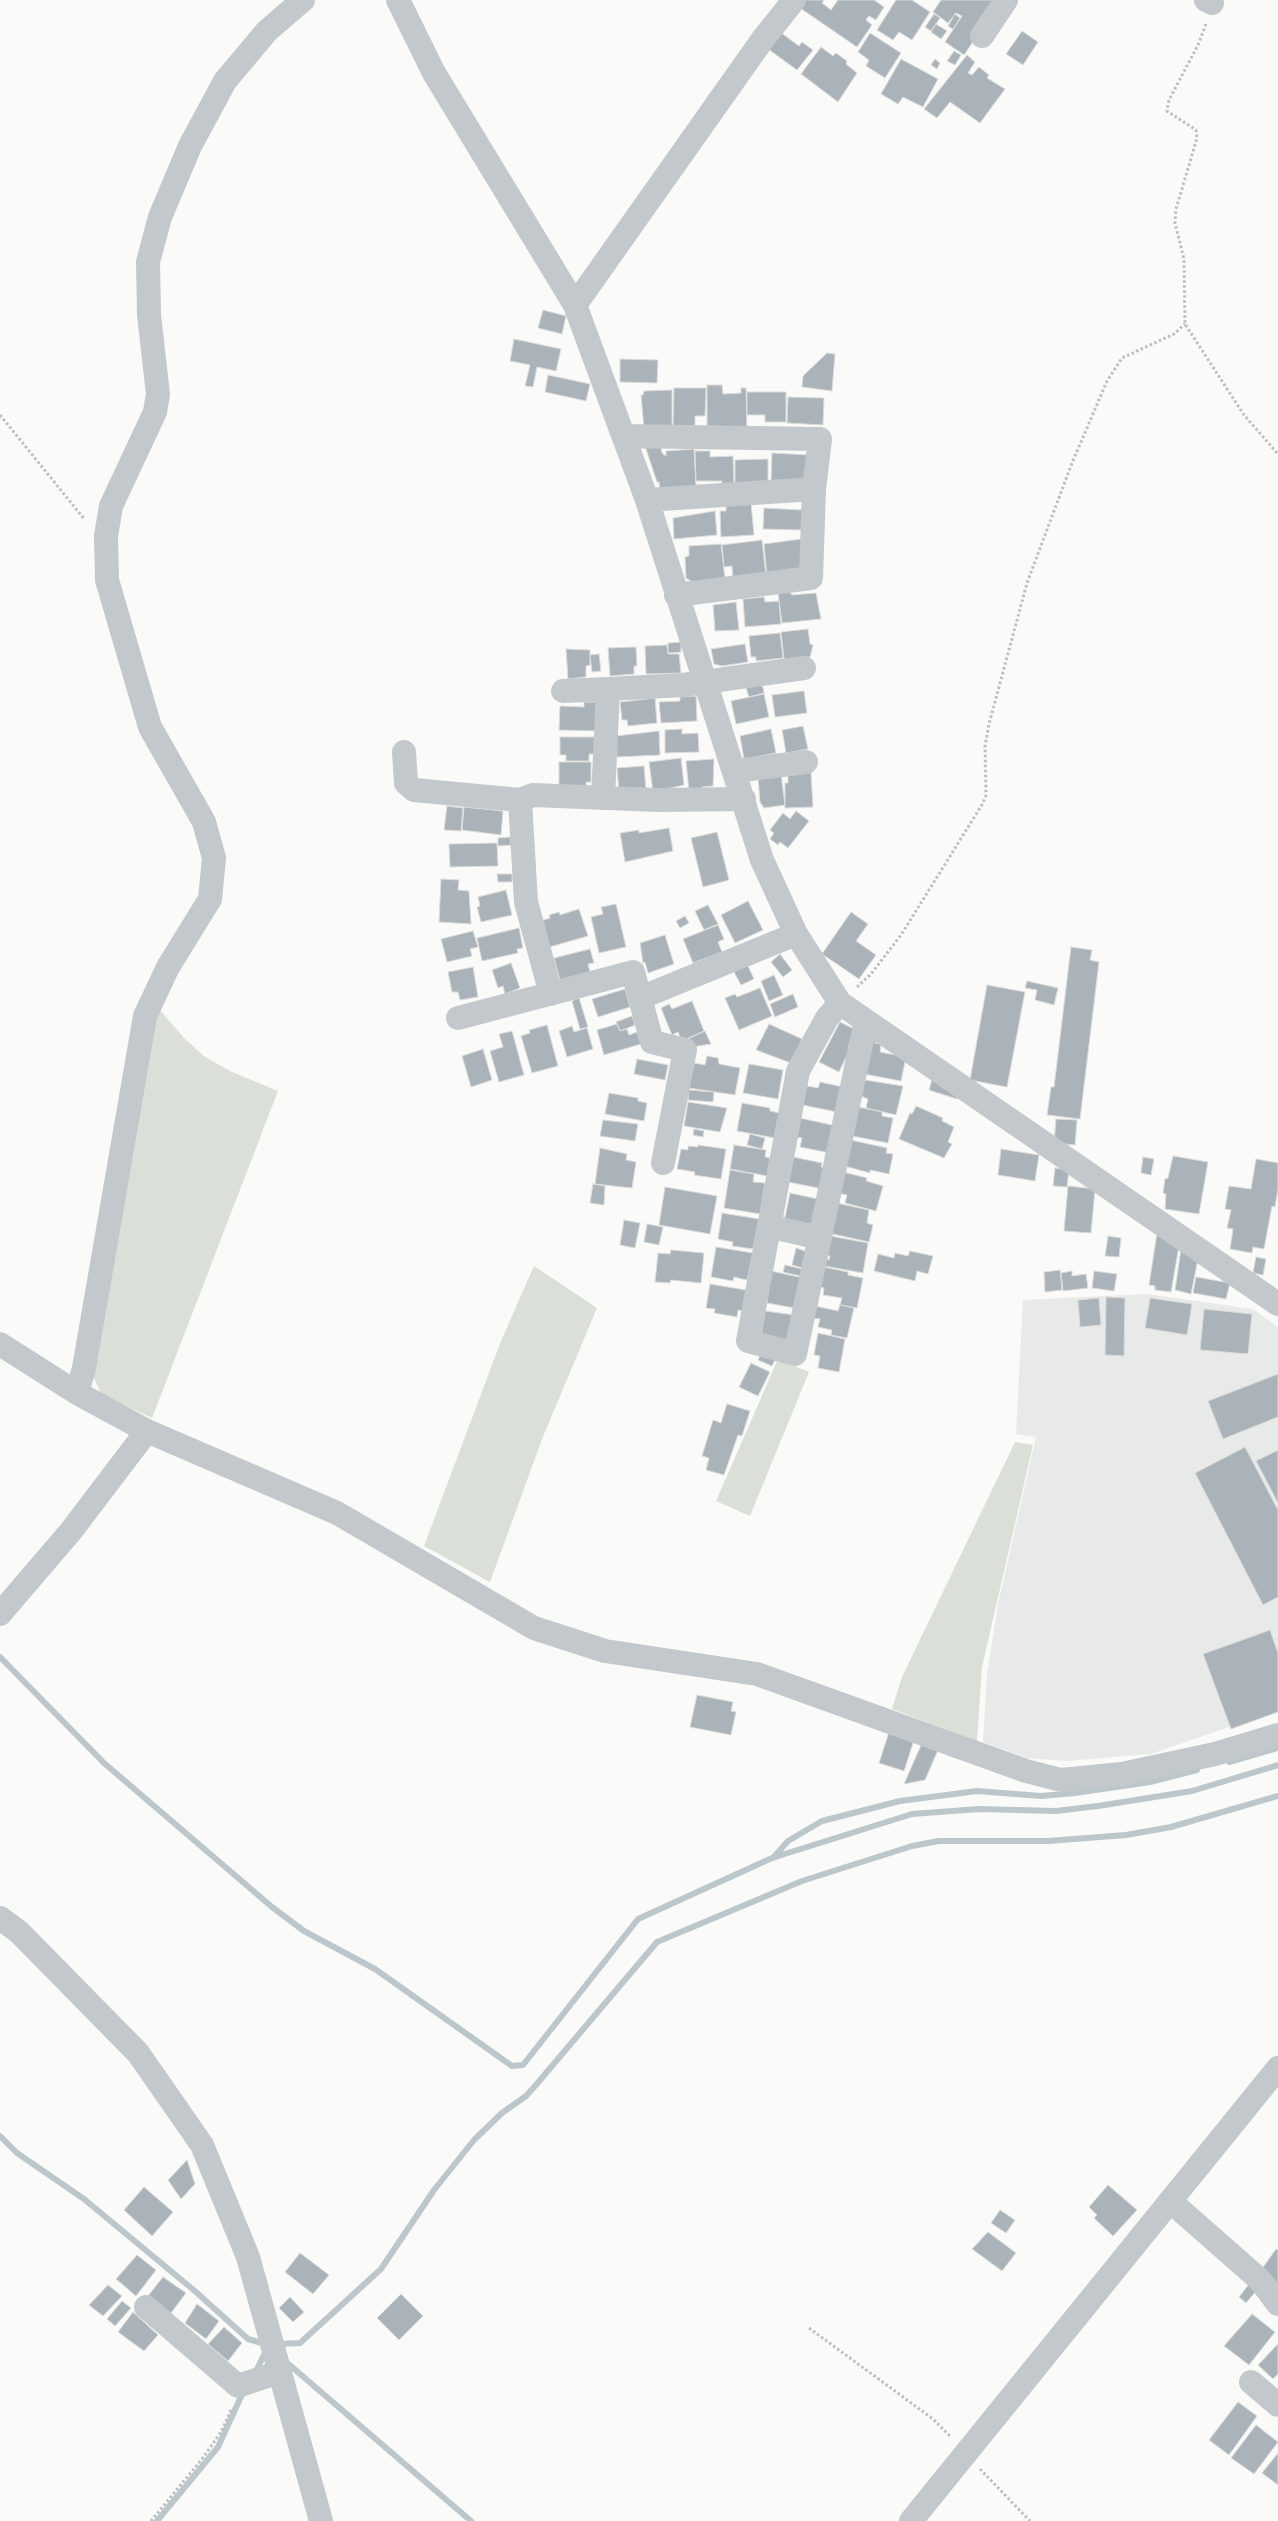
<!DOCTYPE html>
<html>
<head>
<meta charset="utf-8">
<style>
  body { margin:0 }
  canvas { display:block; background:#fafaf8 }
</style>
</head>
<body>
<canvas width="1278" height="2521"></canvas>
<script>
const ctx = document.querySelector('canvas').getContext('2d');
ctx.lineJoin = 'round';
function paint(path, color) { ctx.fillStyle = color; ctx.fill(path, 'evenodd'); }
const poly = rows => new Path2D(rows.map(r => 'M' + r).join(''));
function strokePath(path, color, width, dash) { ctx.strokeStyle = color; ctx.lineWidth = width; ctx.lineCap = dash ? 'butt' : 'round'; ctx.setLineDash(dash || []); ctx.stroke(path); }
paint(poly([
  [1147,1294,1253,1309,1278,1327,1278,1710,1151,1754,1067,1761,1027,1758,983,1742,987,1673,998,1604,1036,1437,1016,1434,1023,1300]
]), '#e8e9e9');
paint(poly([
  [158,1008,185,1039,205,1057,232,1072,278,1091,152,1418,101,1394,92,1374],
  [534,1266,597,1308,542,1439,490,1582,424,1546,501,1341],
  [778,1359,809,1372,750,1516,716,1501],
  [1015,1442,1033,1445,982,1667,977,1741,892,1709,902,1677]
]), '#dadfd7');
strokePath(poly([
  [0,1657,104,1763,272,1907,304,1931,375,1969,512,2066,523,2065,638,1919,772,1858,912,1814,979,1809,1056,1811,1098,1806,1192,1791,1278,1765],
  [1229,1762,1278,1748],
  [773,1858,788,1841,822,1821,900,1801,977,1791,1041,1796,1075,1793,1150,1782,1197,1770],
  [0,2136,17,2153,84,2199,196,2292,248,2339,265,2344],
  [278,2344,300,2343,381,2269,434,2190,474,2140,502,2113,526,2096,535,2086,657,1942,802,1881,912,1846,939,1841,1048,1841,1126,1835,1171,1827,1278,1796],
  [285,2361,471,2521],
  [255,2373,266,2351],
  [157,2521,218,2447,244,2390]
]), '#bbc7cb', 6);
const building = poly([
  [805,0,824,0,822,3,831,10,838,0,874,0,884,7,876,20,869,16,866,20,872,25,857,47,800,8,805,0],
  [896,0,912,0,930,12,912,40,899,32,893,40,877,30,896,0],
  [941,0,1001,0,964,55,945,42,962,16,956,13,948,23,933,12,941,0],
  [934,14,940,18,931,31,925,27,934,14],
  [955,14,960,18,953,29,948,26,955,14],
  [936,24,947,31,941,39,931,32,936,24],
  [1022,31,1038,42,1023,65,1006,54,1022,31],
  [780,32,799,46,802,42,813,50,797,70,768,49,780,32],
  [870,33,901,53,885,78,866,66,869,60,858,52,870,33],
  [821,47,833,56,836,53,847,61,846,64,857,73,838,102,801,74,821,47],
  [954,51,961,55,955,65,947,61,954,51],
  [967,55,975,62,968,73,972,75,979,67,989,75,987,78,1005,89,980,123,950,102,937,118,924,109,967,55],
  [901,59,938,79,923,107,903,97,898,104,881,94,901,59],
  [935,59,940,63,937,69,931,65,935,59],
  [543,310,566,316,562,334,538,328,543,310],
  [514,339,561,349,556,371,537,367,533,387,525,386,530,365,510,361,514,339],
  [827,353,835,354,832,391,802,387,803,376,827,353],
  [620,359,658,360,657,383,620,382,620,359],
  [548,375,590,384,586,401,545,392,548,375],
  [707,385,722,385,723,394,741,393,741,388,746,388,747,432,707,428,707,385],
  [674,388,706,388,705,416,695,416,695,429,673,428,674,388],
  [672,390,672,429,644,429,641,395,643,395,644,391,672,390],
  [747,392,786,392,786,422,765,422,765,415,747,415,747,392],
  [788,397,824,398,823,425,787,423,788,397],
  [644,443,660,444,662,453,666,456,666,451,694,449,696,488,660,490,659,482,657,482,644,443],
  [695,451,710,451,710,457,733,456,734,484,722,484,722,481,696,481,695,451],
  [772,453,809,455,807,483,771,481,772,453],
  [768,459,768,484,735,485,735,460,768,459],
  [751,503,754,535,721,537,720,511,726,511,726,504,751,503],
  [764,508,803,510,801,530,763,529,764,508],
  [715,511,717,535,674,539,673,518,715,511],
  [801,539,805,571,767,576,764,544,801,539],
  [762,540,766,576,733,580,732,566,724,567,722,545,762,540],
  [721,544,725,579,694,583,686,578,685,557,689,556,689,546,721,544],
  [790,592,792,595,816,593,821,619,782,623,778,593,790,592],
  [764,597,765,602,779,601,781,624,745,627,743,599,764,597],
  [736,602,739,630,715,631,713,605,736,602],
  [808,629,810,644,813,645,810,657,784,659,781,632,808,629],
  [780,633,783,658,756,661,756,657,751,657,749,636,780,633],
  [681,642,681,652,668,653,668,643,681,642],
  [745,644,748,662,722,666,714,664,711,649,745,644],
  [667,645,668,654,679,654,681,673,646,674,645,646,667,645],
  [636,647,637,666,634,666,634,674,610,676,608,648,636,647],
  [566,649,590,650,590,665,586,666,586,677,568,679,566,649],
  [599,654,601,671,592,672,590,655,599,654],
  [762,683,764,693,749,697,746,688,762,683],
  [804,691,807,713,775,717,772,695,804,691],
  [764,694,769,717,736,724,731,701,764,694],
  [696,696,697,721,661,723,659,702,680,701,680,697,696,696],
  [655,698,657,723,628,726,627,720,622,720,620,702,655,698],
  [584,702,596,702,596,731,559,730,560,706,584,707,584,702],
  [803,726,808,749,786,753,782,730,803,726],
  [682,729,682,734,698,733,699,752,665,753,665,730,682,729],
  [771,729,776,753,744,759,740,736,771,729],
  [659,731,660,755,617,757,616,736,659,731],
  [560,737,595,737,595,754,589,754,589,761,566,761,566,755,560,755,560,737],
  [681,758,684,785,653,792,649,762,681,758],
  [714,759,713,786,702,787,703,790,689,791,686,761,714,759],
  [559,762,591,762,591,782,586,782,586,787,559,787,559,762],
  [644,766,646,789,619,791,617,768,644,766],
  [811,772,813,807,785,808,785,783,788,783,788,773,811,772],
  [781,774,785,805,764,808,760,802,758,777,781,774],
  [447,806,463,808,461,831,444,830,447,806],
  [464,807,503,811,501,835,462,830,464,807],
  [796,811,809,821,788,848,780,842,778,845,770,839,774,833,770,830,783,813,790,819,796,811],
  [669,828,673,851,625,862,620,833,639,830,639,833,669,828],
  [717,832,729,880,703,887,691,838,717,832],
  [510,837,511,845,498,846,498,838,510,837],
  [497,843,498,866,450,867,449,844,497,843],
  [497,874,512,874,512,882,498,882,497,874],
  [441,879,459,880,458,890,469,891,471,924,439,922,441,879],
  [506,890,512,915,481,922,477,907,480,906,478,897,506,890],
  [748,901,763,930,735,943,721,915,748,901],
  [616,904,626,947,599,953,591,917,603,914,601,907,616,904],
  [708,905,718,924,704,930,695,911,708,905],
  [579,909,588,936,546,948,538,922,550,918,549,915,559,912,560,915,579,909],
  [851,912,868,924,856,941,876,955,859,979,822,954,851,912],
  [685,916,689,923,680,928,676,921,685,916],
  [718,925,724,939,718,942,722,952,693,963,683,939,718,925],
  [519,928,523,948,517,949,518,953,482,961,477,938,519,928],
  [473,931,478,947,470,949,472,956,447,962,441,939,473,931],
  [665,935,674,964,648,973,645,962,643,963,640,943,665,935],
  [1071,947,1092,950,1090,960,1099,962,1080,1119,1047,1115,1051,1087,1054,1087,1071,947],
  [590,949,594,963,588,964,590,972,560,980,554,958,590,949],
  [780,954,792,970,783,977,771,962,780,954],
  [511,963,520,988,505,994,503,986,498,988,492,970,511,963],
  [747,964,754,979,741,985,733,970,747,964],
  [473,967,478,997,460,1000,458,992,452,992,448,972,473,967],
  [774,975,783,995,769,1001,761,981,774,975],
  [1027,981,1058,988,1054,1005,1035,1000,1037,990,1025,988,1027,981],
  [987,985,1025,992,1007,1087,970,1080,987,985],
  [760,988,772,1016,739,1030,725,998,735,994,737,997,760,988],
  [625,989,630,1007,598,1017,592,999,625,989],
  [793,994,798,1007,775,1017,770,1004,793,994],
  [579,998,588,1027,580,1029,572,1001,579,998],
  [692,1001,704,1031,682,1041,678,1032,672,1035,661,1008,669,1004,672,1009,692,1001],
  [632,1016,635,1025,620,1031,616,1022,632,1016],
  [840,1022,856,1030,848,1047,850,1049,839,1072,819,1062,840,1022],
  [617,1024,620,1031,627,1029,629,1035,637,1032,641,1044,604,1055,597,1030,617,1024],
  [769,1024,802,1039,791,1063,756,1050,769,1024],
  [547,1025,558,1066,532,1073,521,1036,530,1033,529,1030,547,1025],
  [572,1026,574,1032,587,1028,593,1049,567,1057,559,1031,572,1026],
  [512,1031,524,1075,499,1082,490,1051,503,1047,499,1034,512,1031],
  [705,1031,711,1044,692,1047,688,1039,705,1031],
  [867,1037,876,1039,875,1043,881,1044,880,1052,906,1057,901,1081,859,1073,867,1037],
  [483,1049,492,1080,471,1087,462,1056,483,1049],
  [707,1056,718,1058,719,1064,740,1068,735,1095,689,1088,694,1063,705,1065,707,1056],
  [637,1059,668,1065,665,1080,634,1074,637,1059],
  [749,1064,783,1070,778,1099,743,1093,749,1064],
  [933,1076,960,1092,957,1099,929,1090,933,1076],
  [865,1080,903,1086,896,1115,866,1108,868,1099,861,1096,865,1080],
  [820,1082,843,1087,837,1112,803,1105,807,1086,818,1088,820,1082],
  [689,1090,714,1092,713,1102,688,1100,689,1090],
  [609,1093,638,1098,638,1101,647,1103,644,1121,605,1114,609,1093],
  [688,1102,727,1108,720,1132,684,1126,688,1102],
  [742,1103,770,1108,770,1111,779,1113,775,1138,737,1131,742,1103],
  [916,1106,943,1118,942,1121,954,1127,948,1142,952,1144,944,1158,899,1139,910,1113,912,1114,916,1106],
  [858,1107,882,1112,882,1116,893,1118,888,1143,847,1135,858,1107],
  [800,1118,836,1126,830,1153,800,1147,802,1138,796,1137,800,1118],
  [1056,1119,1077,1120,1075,1145,1054,1143,1056,1119],
  [603,1120,638,1124,635,1141,600,1136,603,1120],
  [694,1129,704,1131,703,1137,693,1135,694,1129],
  [750,1134,765,1138,762,1149,747,1145,750,1134],
  [846,1139,887,1148,886,1153,893,1154,889,1174,870,1170,870,1173,841,1165,846,1139],
  [698,1145,726,1149,721,1179,694,1175,695,1172,677,1169,681,1149,688,1150,688,1146,698,1147,698,1145],
  [734,1145,766,1150,765,1157,770,1158,767,1176,730,1169,734,1145],
  [600,1148,627,1154,626,1160,636,1162,632,1188,595,1184,600,1148],
  [1001,1149,1039,1155,1035,1181,998,1175,1001,1149],
  [1173,1156,1208,1162,1199,1214,1165,1209,1166,1194,1163,1193,1165,1179,1168,1178,1173,1156],
  [793,1157,822,1163,821,1167,827,1168,823,1189,788,1182,793,1157],
  [1143,1157,1154,1159,1151,1175,1141,1173,1143,1157],
  [1256,1159,1278,1163,1278,1189,1275,1207,1272,1206,1264,1249,1253,1247,1252,1253,1230,1249,1233,1229,1227,1228,1231,1210,1225,1209,1229,1186,1251,1189,1256,1159],
  [1055,1168,1069,1170,1067,1187,1053,1186,1055,1168],
  [730,1170,754,1174,753,1182,765,1183,760,1214,724,1208,730,1170],
  [843,1172,867,1178,866,1181,883,1186,876,1211,845,1203,847,1195,838,1193,843,1172],
  [593,1184,605,1186,604,1205,590,1203,593,1184],
  [1068,1186,1095,1189,1091,1233,1064,1231,1068,1186],
  [665,1187,717,1196,710,1234,659,1225,665,1187],
  [790,1193,818,1199,812,1228,784,1222,790,1193],
  [832,1202,869,1210,867,1223,873,1225,869,1242,828,1233,832,1202],
  [722,1213,759,1219,753,1249,732,1246,733,1242,718,1239,722,1213],
  [624,1220,640,1223,635,1248,620,1245,624,1220],
  [647,1224,663,1227,659,1245,644,1242,647,1224],
  [1157,1233,1179,1246,1171,1292,1155,1290,1155,1286,1149,1285,1157,1233],
  [825,1235,868,1243,863,1273,819,1265,820,1258,829,1260,830,1256,822,1254,825,1235],
  [1108,1236,1121,1238,1119,1257,1105,1256,1108,1236],
  [716,1247,753,1253,747,1280,734,1277,733,1281,711,1277,716,1247],
  [796,1248,811,1253,807,1269,792,1265,796,1248],
  [1181,1249,1198,1259,1191,1294,1175,1290,1181,1249],
  [671,1250,704,1253,701,1283,671,1280,670,1283,655,1282,658,1253,670,1254,671,1250],
  [910,1251,933,1256,928,1274,917,1271,915,1281,874,1271,878,1254,894,1258,895,1253,908,1256,910,1251],
  [1256,1257,1266,1259,1263,1275,1253,1273,1256,1257],
  [785,1265,802,1269,800,1276,783,1272,785,1265],
  [819,1266,848,1272,848,1275,863,1278,857,1308,840,1305,842,1298,823,1295,824,1288,815,1286,819,1266],
  [1060,1270,1062,1290,1045,1292,1044,1272,1060,1270],
  [771,1271,803,1278,800,1309,767,1303,771,1271],
  [1072,1271,1072,1276,1086,1274,1088,1288,1063,1291,1061,1273,1072,1271],
  [1094,1271,1117,1274,1114,1291,1092,1288,1094,1271],
  [1196,1277,1230,1283,1226,1299,1193,1293,1196,1277],
  [710,1284,746,1290,742,1311,738,1310,737,1317,714,1313,715,1309,706,1308,710,1284],
  [1106,1297,1125,1298,1124,1356,1105,1355,1106,1297],
  [1099,1298,1101,1325,1080,1327,1078,1300,1099,1298],
  [1150,1298,1192,1304,1187,1335,1145,1328,1150,1298],
  [840,1305,854,1308,847,1338,831,1335,832,1330,818,1327,820,1319,812,1318,815,1306,838,1311,840,1305],
  [1204,1309,1252,1314,1248,1354,1200,1350,1204,1309],
  [765,1311,795,1315,791,1345,761,1337,765,1311],
  [818,1333,845,1339,839,1372,818,1368,820,1356,814,1355,818,1333],
  [761,1354,775,1360,772,1366,758,1360,761,1354],
  [751,1363,770,1372,758,1396,739,1387,751,1363],
  [1278,1374,1278,1417,1223,1439,1208,1401,1278,1374],
  [727,1404,750,1411,742,1436,738,1435,724,1475,706,1470,709,1458,702,1456,713,1420,721,1423,727,1404],
  [1245,1447,1278,1510,1278,1597,1263,1605,1195,1473,1245,1447],
  [1278,1450,1278,1503,1256,1461,1278,1450],
  [1270,1630,1278,1653,1278,1712,1231,1729,1203,1654,1270,1630],
  [697,1695,733,1702,731,1711,736,1712,731,1735,690,1727,697,1695],
  [889,1732,914,1740,904,1771,879,1763,889,1732],
  [922,1743,938,1750,925,1780,904,1784,922,1743],
  [187,2160,195,2184,181,2199,168,2180,187,2160],
  [1108,2185,1137,2210,1113,2236,1094,2218,1097,2215,1089,2207,1108,2185],
  [144,2187,173,2212,152,2236,124,2210,144,2187],
  [1000,2210,1015,2220,1006,2233,991,2223,1000,2210],
  [988,2232,1016,2253,1002,2271,972,2249,988,2232],
  [1276,2249,1278,2250,1278,2286,1259,2273,1276,2249],
  [300,2253,329,2275,313,2294,285,2272,300,2253],
  [137,2255,156,2270,136,2296,116,2279,137,2255],
  [163,2277,186,2293,171,2313,148,2296,163,2277],
  [1249,2284,1257,2290,1246,2303,1239,2297,1249,2284],
  [108,2285,122,2296,103,2316,89,2305,108,2285],
  [401,2294,423,2316,399,2340,377,2318,401,2294],
  [290,2297,304,2312,293,2322,279,2308,290,2297],
  [122,2301,131,2308,115,2326,107,2319,122,2301],
  [197,2304,219,2321,206,2339,185,2323,197,2304],
  [133,2312,158,2335,144,2351,118,2332,133,2312],
  [1252,2314,1275,2332,1249,2365,1224,2346,1252,2314],
  [224,2327,242,2343,228,2361,208,2344,224,2327],
  [1278,2344,1278,2374,1273,2379,1258,2365,1278,2344],
  [1238,2402,1257,2416,1229,2455,1209,2440,1238,2402],
  [1256,2425,1278,2442,1254,2474,1231,2458,1256,2425],
  [1278,2453,1278,2485,1262,2473,1278,2453]
]);
paint(building, '#aab3b9');
strokePath(building, '#dcdcda', 1);
strokePath(poly([
  [1206,24,1198,45,1169,100,1167,111,1196,130,1197,138,1176,209,1175,223,1184,259,1185,324,1244,415,1278,454],
  [0,415,85,520],
  [857,987,871,974,901,935,983,803,986,795,985,746,989,724,1027,583,1072,463,1107,381,1122,358,1174,334,1185,324],
  [809,2328,933,2419,951,2437],
  [980,2469,1030,2521],
  [151,2521,202,2459,221,2432,232,2408]
]), '#bbbfc2', 3, [2.5, 2.5]);
strokePath(poly([
  [398,0,434,73,575,305,647,500,762,860,796,934,840,1003,1278,1304],
  [1206,0,1212,3],
  [982,36,1006,0],
  [575,305,763,39,794,0],
  [624,436,820,439,814,489,811,578,676,595],
  [647,500,814,489],
  [563,691,608,689],
  [404,752,406,783,414,790,520,800,533,795,658,800,744,799],
  [735,771,806,762],
  [603,798,608,689,683,685,804,668],
  [520,800,526,902,551,994],
  [840,1003,827,1018,798,1071,748,1341,795,1354,866,1021],
  [458,1018,633,972,640,998],
  [663,1163,685,1050,652,1042,640,998,796,934],
  [769,1226,820,1238],
  [0,1344,77,1393,147,1431,337,1513,534,1628,605,1651,757,1674,1026,1771,1061,1780,1122,1774,1215,1754,1278,1735],
  [77,1393,84,1368,145,1016,168,967,210,899,214,858,204,822,150,727,107,580,106,536,111,506,155,412,158,394,149,315,148,262,160,217,190,146,225,81,267,31,303,0],
  [0,1614,71,1531,147,1431],
  [0,1918,19,1932,138,2053,202,2145,248,2257,321,2521],
  [1170,2201,1260,2280,1278,2304],
  [146,2307,238,2386,279,2372],
  [1251,2382,1278,2405],
  [911,2521,1278,2068]
]), '#c3c8cc', 24);
</script>
</body>
</html>
